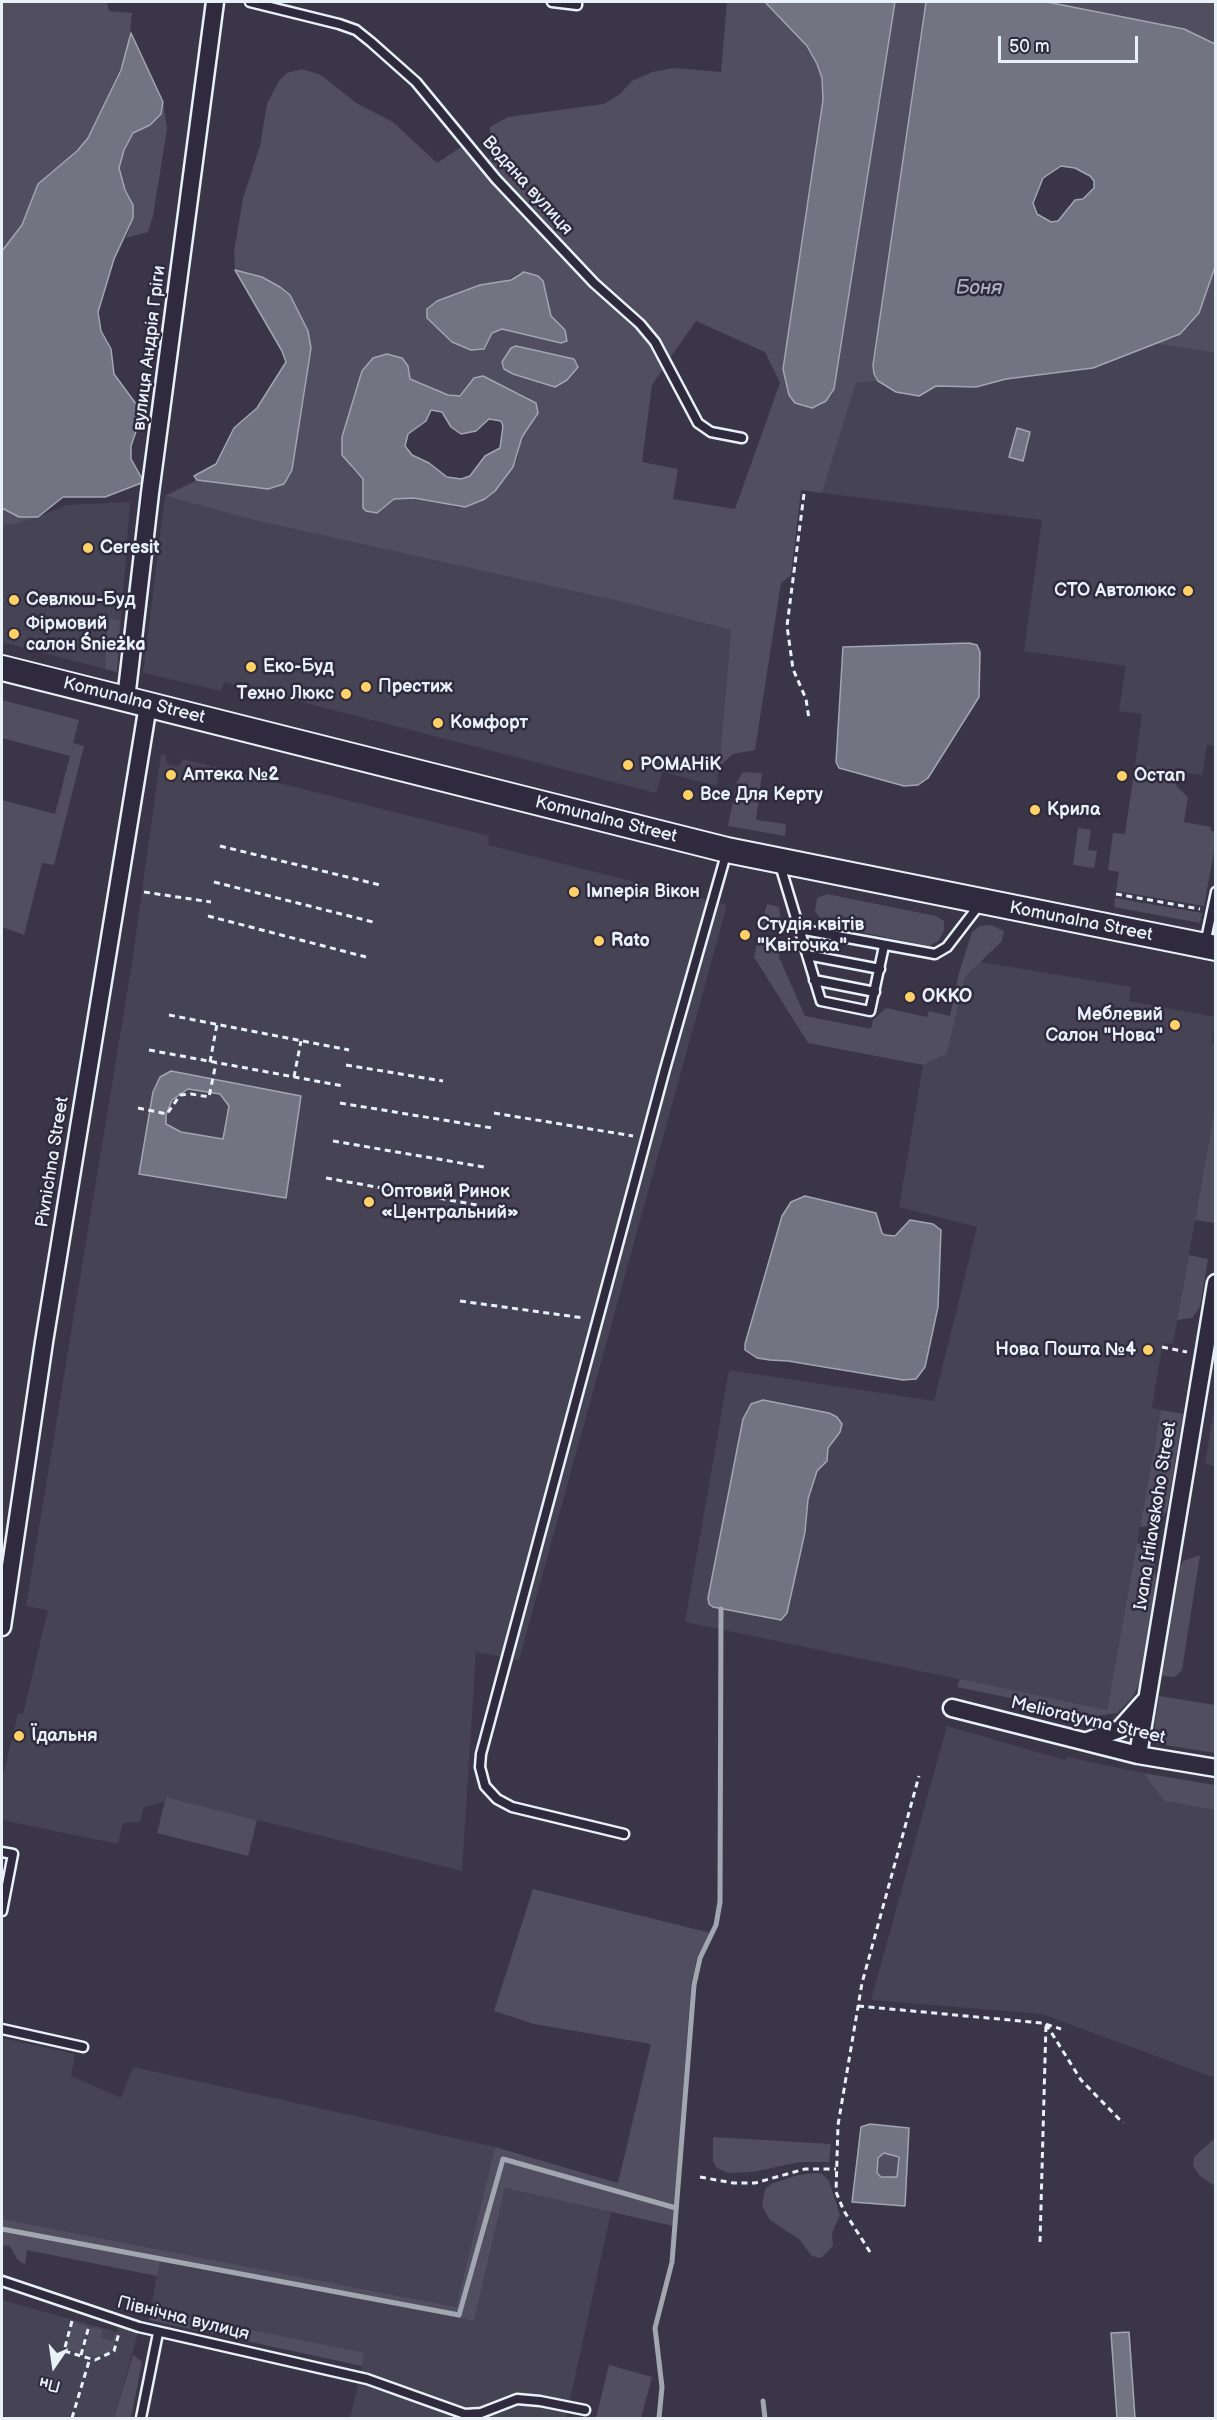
<!DOCTYPE html>
<html>
<head>
<meta charset="utf-8">
<style>
  body { margin:0 }
  #map { position:relative; width:1217px; height:2420px; overflow:hidden; background:#3a3648; font-family:"Balsamiq Sans",sans-serif }
  canvas { display:block }
  .frame { position:absolute; inset:0; border:3px solid #e8f1f8; pointer-events:none }
  .north { position:absolute; left:24px; top:2336px; width:60px; height:60px; -webkit-text-stroke:4px #2f2a3d; paint-order:stroke; rotate:193deg; font-size:16px; font-weight:700; line-height:24px; text-align:center; color:#e8f1f8 }
  .north::after { content:''; display:block; margin:auto; width:21px; height:27px; background:#e8f1f8; clip-path:polygon(50% 0,100% 100%,50% 72%,0 100%) }
  .scale { position:absolute; left:998px; top:36px; width:140px; height:27px; box-sizing:border-box; border:3px solid #e8f1f8; border-top:0; padding-left:8px; font-size:18px; line-height:21px; white-space:nowrap; color:#e8f1f8; -webkit-text-stroke:4px #2f2a3d; paint-order:stroke }
</style>
</head>
<body>
<div id="map">
<canvas width="1217" height="2420"></canvas>
<div class="frame"></div>
<div class="north">Пн</div>
<div class="scale">50 m</div>
</div>
<script>
const ctx = document.querySelector('canvas').getContext('2d');
ctx.lineJoin = 'round';
function paint(path, color) { ctx.fillStyle = color; ctx.fill(path, 'evenodd'); }
const poly = rows => new Path2D(rows.map(r => 'M' + r).join(''));
function strokePath(path, color, width, dash) { ctx.strokeStyle = color; ctx.lineWidth = width; ctx.lineCap = dash ? 'butt' : 'round'; ctx.setLineDash(dash || []); ctx.stroke(path); }
function label(font, color, halo, rows, align = 'center') {
  ctx.font = font + ' "Balsamiq Sans",sans-serif'; ctx.lineWidth = 5; ctx.setLineDash([]); ctx.textBaseline = 'middle'; ctx.strokeStyle = halo; ctx.fillStyle = color; for (const [text, x, y, turn = 0] of rows) {
    ctx.save(); ctx.translate(x, y); ctx.rotate((+turn || 0) * Math.PI / 180); ctx.textAlign = isNaN(turn) ? turn : align; if (halo) ctx.strokeText(text, 0, 0); ctx.fillText(text, 0, 0); ctx.restore();
  }
}
paint(poly([
  [1152,343,1215,353,1215,746,1207,745,1202,775,1135,765,1142,714,1119,711,1126,666,1024,651,1042,520,822,493,856,383,878,381,885,387,919,396,936,386,976,387,1006,379,1083,370,1110,362],
  [165,496,258,521,618,601,731,630,717,786,662,772,656,793,224,682,221,691,143,673],
  [130,502,117,672,5,643,2,645,2,508,19,517,38,517,67,505],
  [161,754,166,755,167,764,178,766,183,759,478,833,489,836,488,845,727,905,519,1660,476,1652,462,1871,166,1797,164,1802,144,1807,140,1822,123,1823,118,1844,2,1820,2,1779,18,1714,23,1714,48,1610,26,1606,132,963],
  [969,960,1131,987,1129,1001,1215,1017,1212,1043,1215,1044,1215,1107,1173,1344,1164,1343,1162,1347,1152,1408,1161,1410,1107,1710,685,1622,729,1370,934,1401,977,1227,899,1207,923,1065,947,1054],
  [1215,1402,1215,1466,1205,1464],
  [947,1726,1065,1760,1067,1757,1143,1773,1164,1801,1215,1810,1215,2078,1042,2014,871,2000],
  [2,2038,75,2054,71,2076,121,2098,133,2067,495,2147,456,2307,2,2219],
  [505,2188,611,2212,566,2418,350,2418,365,2353,151,2309,159,2262,474,2321],
  [2,2300,117,2332,118,2327,138,2333,114,2418,2,2418]
]), '#464354');
paint(poly([
  [2,2,107,2,109,11,132,13,128,52,88,138,62,165,49,173,31,200,22,225,2,251],
  [727,2,765,2,807,46,817,64,822,78,823,100,783,369,802,406,812,408,820,405,832,395,834,389,895,2,926,2,873,365,874,374,878,381,856,383,822,493,801,490,791,575,781,583,755,750,733,754,719,767,731,630,618,601,258,521,165,496,197,480,268,489,278,487,284,483,292,470,311,348,308,331,247,272,235,270,234,252,243,198,260,146,267,104,279,81,287,73,302,69,321,75,356,103,393,122,437,163,461,147,590,287,639,331,653,348,663,369,652,385,642,462,678,469,673,499,735,509,780,383,765,352,696,321,670,358,652,330,591,273,487,160,496,153,490,141,490,127,508,117,604,104,620,94,632,81,652,72,674,68,721,72],
  [519,273,549,310,554,320,565,330,567,341,561,343,502,329,492,333,484,349,471,350,447,338,427,318,426,313,480,285,504,282],
  [516,346,574,359,578,367,559,385],
  [387,354,395,355,408,366,410,379,448,395,460,396,475,378,483,376,529,398,531,425,522,437,517,460,504,480,459,508,435,500,414,498,394,499,382,510,363,503,363,479,351,468,373,358],
  [1047,2,1215,2,1215,44,1184,29],
  [163,102,167,129,153,216,148,232,126,238,133,218,133,205,125,190,119,168,124,150,133,133,150,125,161,114],
  [1215,267,1215,353,1152,343,1174,338,1190,325,1202,306],
  [2,508,19,517,38,517,10,525,2,523],
  [108,618,120,621,117,672,105,669],
  [2,700,79,720,73,743,84,746,54,865,42,863,24,935,2,927,2,800,55,814,70,756,2,738],
  [1135,765,1172,770,1177,787,1188,797,1184,822,1211,827,1211,831,1215,832,1215,846,1204,906,1116,891,1119,872,1108,870,1113,833,1125,834],
  [743,772,762,773,756,820,786,824,785,836,728,826,737,782],
  [1078,828,1091,830,1088,850,1097,851,1094,868,1073,865],
  [827,894,936,916,944,921,944,931,938,941,929,946,825,925,815,911,817,898],
  [1115,898,1202,913,1200,923,1114,907],
  [767,904,779,907,782,931,761,927],
  [991,925,1004,931,1002,941,965,977,947,1054,923,1065,808,1043,754,957,757,943,780,948,779,957,805,1016,871,1029,873,1020,886,1008,927,1017,929,1011,950,1016,959,973,972,932,980,926],
  [1215,1107,1216,1216,1214,1223,1195,1220],
  [1189,1255,1208,1259,1200,1307,1192,1318,1177,1320],
  [1161,1410,1183,1414,1167,1510,1157,1525,1140,1527],
  [1137,1543,1146,1547,1154,1559,1156,1580,1139,1685,1132,1698,1117,1713,1097,1716,957,1687,960,1679,1107,1710],
  [1200,1555,1182,1670,1175,1677,1162,1676,1180,1566,1183,1561],
  [1159,1696,1215,1705,1215,1753,1152,1743],
  [1143,1773,1215,1785,1215,1810,1164,1801],
  [166,1797,257,1820,248,1856,157,1833],
  [533,1889,711,1933,697,1958,691,1984,673,2226,505,2188,474,2321,160,2262,157,2276,27,2250,25,2265,17,2259,10,2246,2,2245,2,2219,456,2307,495,2147,618,2183,651,2044,534,2024,494,2011],
  [713,2137,831,2144,829,2162,800,2162,753,2172,728,2173,717,2168,713,2162],
  [1215,2138,1215,2186,1200,2176,1193,2166,1194,2157],
  [884,2153,899,2157,897,2178,881,2177,877,2173,878,2158],
  [816,2173,822,2174,829,2181,840,2215,832,2233,833,2246,821,2258,812,2256,799,2239,770,2220,762,2206,765,2189,771,2184,798,2175],
  [151,2309,365,2353,362,2366,149,2320],
  [73,2322,87,2326,80,2353,66,2349],
  [91,2327,103,2330,101,2338,112,2341,115,2334,117,2334,113,2350,95,2357,83,2354],
  [133,2355,142,2362,131,2418,114,2418],
  [609,2365,652,2377,641,2418,596,2418]
]), '#504e5f');
const water = poly([
  [765,2,895,2,834,389,826,401,812,408,795,403,789,395,783,369,823,100,822,78,817,64,807,46,765,2],
  [926,2,1047,2,1184,29,1215,44,1215,267,1199,313,1180,334,1093,368,1006,379,976,387,936,386,919,396,896,392,878,381,874,374,873,365,926,2],
  [1061,166,1075,168,1090,176,1094,181,1094,188,1083,199,1075,200,1058,221,1051,222,1037,214,1033,203,1043,178,1061,166],
  [131,33,163,102,161,114,150,125,133,133,124,150,119,168,125,190,133,205,133,218,114,259,98,312,101,331,111,349,114,374,136,404,141,417,131,446,131,459,144,482,105,497,63,497,38,517,19,517,2,508,2,251,22,225,38,184,77,151,88,138,121,70,131,33],
  [235,270,262,277,280,287,290,295,308,331,311,348,292,470,284,484,268,489,197,480,194,476,216,464,234,428,257,408,286,362,282,351,235,270],
  [524,272,538,276,543,281,551,316,565,330,567,341,561,343,502,329,492,333,484,349,471,350,452,342,427,318,427,309,437,301,480,285,511,280,524,272],
  [516,346,574,359,578,367,567,380,555,387,513,374,504,369,502,362,511,348,516,346],
  [387,354,402,358,408,366,410,379,448,395,460,396,474,378,483,376,536,403,538,413,522,437,513,467,495,491,485,499,465,507,414,498,394,499,377,513,366,511,363,508,363,479,342,455,342,437,362,371,373,358,387,354],
  [431,410,442,412,451,427,461,434,476,431,489,419,501,421,503,426,500,448,485,456,470,476,461,479,447,477,429,463,412,455,405,446,408,434,426,421,431,410],
  [1017,428,1030,432,1023,461,1009,457,1017,428],
  [969,643,977,645,980,652,979,697,928,778,918,785,904,786,839,768,836,762,843,647,969,643],
  [171,1071,301,1096,286,1198,139,1174,153,1092,160,1077,171,1071],
  [188,1089,220,1094,229,1106,223,1139,181,1132,166,1124,166,1115,172,1100,188,1089],
  [805,1196,876,1213,882,1233,885,1235,895,1236,910,1220,933,1224,941,1230,938,1307,925,1367,916,1379,903,1380,788,1361,770,1360,757,1358,745,1350,745,1344,782,1216,791,1202,805,1196],
  [763,1400,829,1413,837,1417,842,1424,840,1432,828,1448,827,1461,817,1471,808,1499,805,1532,787,1613,781,1620,713,1607,709,1604,708,1598,743,1419,751,1404,763,1400],
  [870,2124,909,2128,905,2206,852,2202,861,2127,870,2124],
  [884,2153,899,2157,897,2177,881,2177,877,2173,878,2158,884,2153],
  [1129,2332,1135,2418,1117,2418,1111,2333,1129,2332]
]);
paint(water, '#737482');
strokePath(water, '#a2a6b1', 1.5);
strokePath(poly([
  [2,2229,459,2315,503,2159,676,2208],
  [763,2401,765,2418],
  [659,2418,662,2387,655,2328,672,2262,694,1985,700,1958,716,1925,720,1902,721,1609]
]), '#a2a6b1', 5);
const lane = poly([
  [250,2,339,24,356,30,371,42,416,82,496,179,594,283,640,324,655,342,698,423,711,432,742,438],
  [552,2,577,5,577,2],
  [780,865,821,1001,870,1011,884,946],
  [799,929,935,954,947,947,980,904],
  [1205,944,1216,892],
  [807,955,880,969],
  [814,980,875,992],
  [624,1834,512,1807,497,1799,485,1786,480,1767,481,1754,665,1069,727,851],
  [2,1852,13,1854,2,1911],
  [2,2029,83,2047],
  [2,2281,139,2327,367,2379,465,2414,481,2413,517,2399,540,2401,585,2410],
  [141,2418,158,2333]
]);
const street = poly([
  [126,699,150,493,215,2],
  [2,1627,44,1342,148,705],
  [952,1708,1138,1755,1216,1768],
  [1087,1741,1120,1729,1145,1701],
  [1138,1755,1216,1283]
]);
const secondary = poly([
  [2,668,727,850,1216,948]
]);
strokePath(lane, '#e8f1f8', 13);
strokePath(street, '#e8f1f8', 21);
strokePath(secondary, '#e8f1f8', 28);
strokePath(poly([
  [804,494,787,626,793,669,806,699,809,719],
  [220,846,380,885],
  [214,882,373,922],
  [144,892,211,902],
  [1116,894,1200,909],
  [208,916,366,957],
  [169,1015,349,1050],
  [149,1050,343,1086],
  [210,1062,217,1024],
  [346,1065,443,1081],
  [294,1077,301,1041],
  [340,1103,492,1128],
  [138,1108,167,1114,180,1095,191,1094,209,1097,216,1063],
  [494,1113,633,1136],
  [333,1141,484,1167],
  [326,1178,477,1205],
  [460,1301,584,1318],
  [1162,1347,1187,1352],
  [858,2006,1042,2023,1061,2029],
  [1046,2024,1081,2080,1123,2123],
  [700,2177,733,2183,755,2183,805,2169,836,2169],
  [1040,2242,1046,2024],
  [870,2252,844,2211,836,2192,838,2125,862,1983,919,1776],
  [72,2321,64,2351,95,2360,114,2351,119,2333],
  [81,2355,89,2326],
  [72,2418,90,2358]
]), '#e8f1f8', 3, [6, 4.5]);
strokePath(lane, '#2f2a3d', 8);
strokePath(street, '#2f2a3d', 16);
strokePath(secondary, '#2f2a3d', 24);
for (const [x, y, r, color] of [
  [88,548,6,"#ffd166"],
  [1188,591,6,"#ffd166"],
  [14,600,6,"#ffd166"],
  [14,634,6,"#ffd166"],
  [251,667,6,"#ffd166"],
  [366,687,6,"#ffd166"],
  [346,694,6,"#ffd166"],
  [438,723,6,"#ffd166"],
  [628,765,6,"#ffd166"],
  [171,775,6,"#ffd166"],
  [1122,776,6,"#ffd166"],
  [688,795,6,"#ffd166"],
  [1035,810,6,"#ffd166"],
  [574,892,6,"#ffd166"],
  [745,935,6,"#ffd166"],
  [599,941,6,"#ffd166"],
  [910,997,6,"#ffd166"],
  [1175,1025,6,"#ffd166"],
  [369,1202,6,"#ffd166"],
  [1148,1350,6,"#ffd166"],
  [19,1736,6,"#ffd166"]
]) { const dot = new Path2D(); dot.arc(x, y, r, 0, 2 * Math.PI); ctx.fillStyle = color; ctx.fill(dot); strokePath(dot, '#2f2a3d', 2); }
label('18px', '#e8f1f8', '#2f2a3d', [
  ["Водяна вулиця",527,186,48],
  ["вулиця Андрія Гріги",150,348,-83],
  ["Komunalna Street",134,701,14],
  ["Komunalna Street",606,820,14],
  ["Komunalna Street",1081,922,11],
  ["Pivnichna Street",53,1162,-81],
  ["Ivana Irliavskoho Street",1156,1516,-81],
  ["Melioratyvna Street",1088,1721,13],
  ["Північна вулиця",183,2319,14]
]);
label('bold 18px', '#e8f1f8', '#2f2a3d', [
  ["Ceresit",100,548],
  ["СТО Автолюкс",1176,591,"right"],
  ["Севлюш-Буд",26,600],
  ["Фірмовий",26,624],
  ["салон Śnieżka",26,645],
  ["Еко-Буд",263,667],
  ["Престиж",378,687],
  ["Техно Люкс",334,694,"right"],
  ["Комфорт",450,723],
  ["РОМАНіК",640,765],
  ["Аптека №2",183,775],
  ["Остап",1134,776],
  ["Все Для Керту",700,795],
  ["Крила",1047,810],
  ["Імперія Вікон",586,892],
  ["Студія квітів",757,925],
  ["\"Квіточка\"",757,946],
  ["Rato",611,941],
  ["OKKO",922,997],
  ["Меблевий",1163,1015,"right"],
  ["Салон \"Нова\"",1163,1036,"right"],
  ["Оптовий Ринок",381,1192],
  ["«Центральний»",381,1213],
  ["Нова Пошта №4",1136,1350,"right"],
  ["Їдальня",31,1736]
], 'left');
label('italic 20px', '#aeb2bd', '#2f2a3d', [
  ["Боня",979,289]
]);
</script>
</body>
</html>
